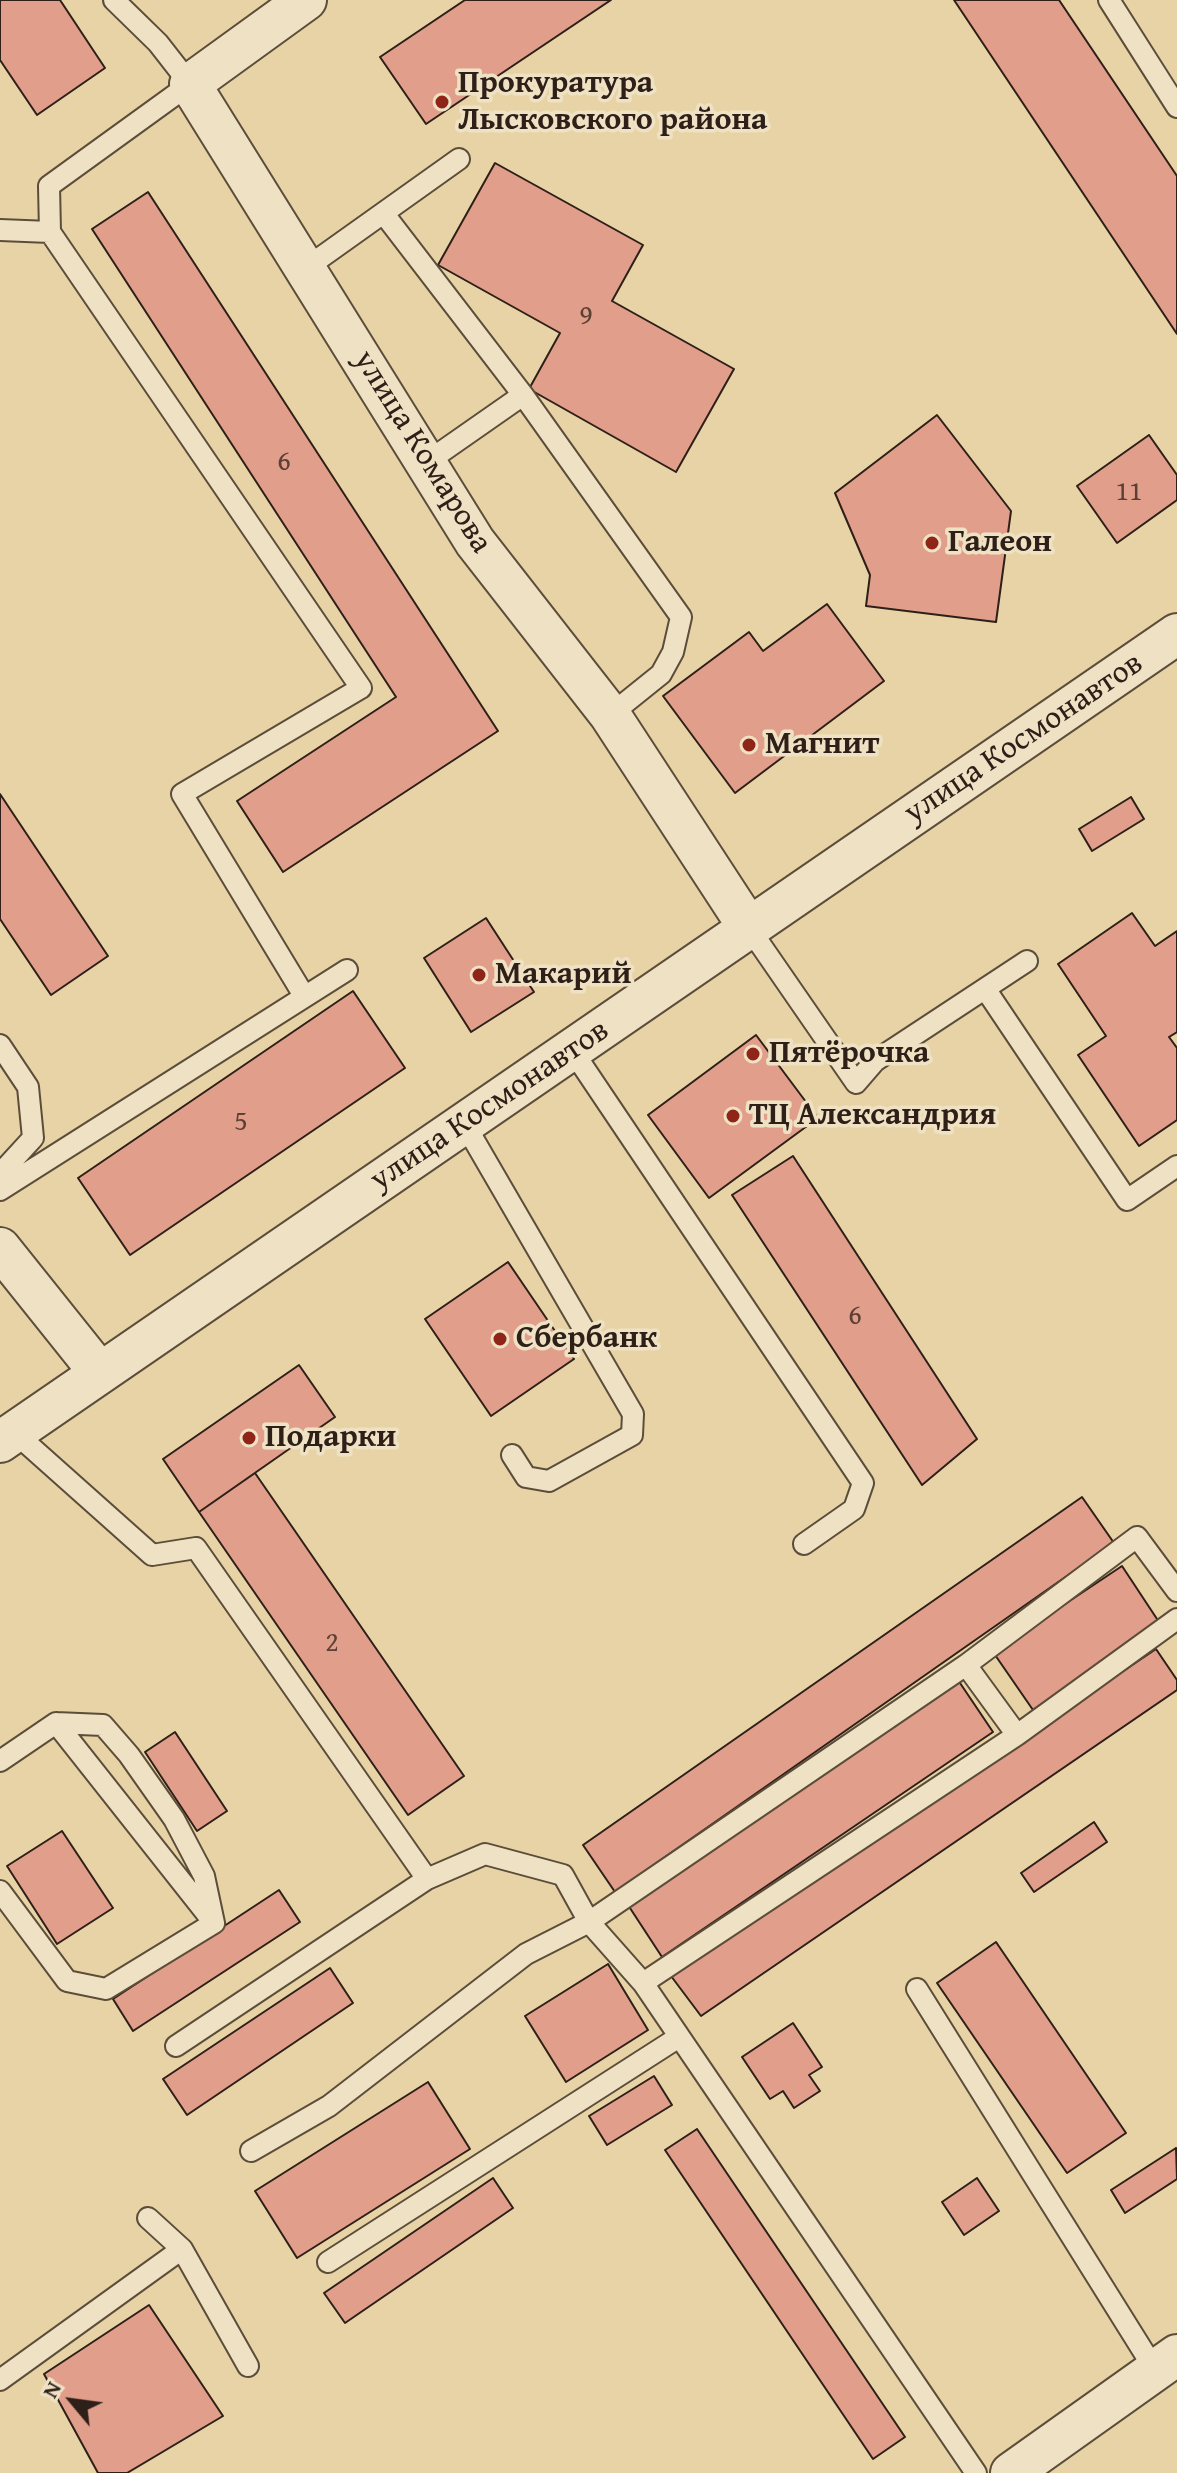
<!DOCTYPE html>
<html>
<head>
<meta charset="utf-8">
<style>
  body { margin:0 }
  #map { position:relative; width:1177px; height:2473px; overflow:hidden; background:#e7d3a5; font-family:"Gentium Book Plus",serif }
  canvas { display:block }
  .north { position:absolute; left:32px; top:2361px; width:80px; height:80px; -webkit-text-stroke:6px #efe2c4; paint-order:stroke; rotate:299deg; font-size:22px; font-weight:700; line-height:32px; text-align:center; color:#2e2018 }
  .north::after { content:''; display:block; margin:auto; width:28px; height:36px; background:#2e2018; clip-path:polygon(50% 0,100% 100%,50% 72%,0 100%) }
</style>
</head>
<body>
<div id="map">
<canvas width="1177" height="2473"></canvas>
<div class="north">N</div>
</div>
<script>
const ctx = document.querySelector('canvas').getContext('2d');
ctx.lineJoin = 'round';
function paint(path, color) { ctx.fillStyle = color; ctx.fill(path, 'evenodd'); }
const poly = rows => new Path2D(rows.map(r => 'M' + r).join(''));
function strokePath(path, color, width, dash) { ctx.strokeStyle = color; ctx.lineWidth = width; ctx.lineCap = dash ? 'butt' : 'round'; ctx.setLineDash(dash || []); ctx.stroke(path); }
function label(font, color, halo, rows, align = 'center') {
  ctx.font = font + ' "Gentium Book Plus",serif'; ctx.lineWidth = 7; ctx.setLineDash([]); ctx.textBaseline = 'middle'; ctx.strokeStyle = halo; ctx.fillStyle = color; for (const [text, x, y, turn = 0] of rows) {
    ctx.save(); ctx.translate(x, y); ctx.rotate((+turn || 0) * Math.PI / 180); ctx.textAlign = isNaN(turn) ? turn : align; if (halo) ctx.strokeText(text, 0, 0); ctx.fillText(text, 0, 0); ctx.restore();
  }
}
const building = poly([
  [0,0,60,0,105,68,37,115,0,60,0,0],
  [465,0,611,0,426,124,380,57,465,0],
  [954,0,1059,0,1177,176,1177,334,954,0],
  [495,163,643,245,612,301,734,369,676,472,529,389,560,333,438,265,495,163],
  [148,192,498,731,283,872,237,801,396,697,92,229,148,192],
  [937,415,1011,511,996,622,866,606,870,575,835,493,937,415],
  [1149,435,1177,475,1177,500,1117,543,1077,486,1149,435],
  [827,604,884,681,735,793,663,696,749,632,763,651,827,604],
  [0,794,108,956,51,995,0,919,0,794],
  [1131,797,1144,819,1092,851,1079,829,1131,797],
  [1132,913,1155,946,1177,931,1177,1032,1169,1037,1177,1048,1177,1120,1139,1146,1078,1055,1106,1036,1058,964,1132,913],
  [486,918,534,992,471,1032,424,958,486,918],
  [353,991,405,1068,130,1255,78,1178,353,991],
  [756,1035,818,1118,709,1198,648,1115,756,1035],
  [793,1156,977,1439,922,1485,732,1195,793,1156],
  [508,1262,574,1359,491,1416,425,1319,508,1262],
  [299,1365,335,1417,199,1512,163,1459,299,1365],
  [255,1473,464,1776,408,1815,199,1512,255,1473],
  [1082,1497,1114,1543,615,1892,583,1845,1082,1497],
  [1122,1566,1159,1622,1033,1710,993,1652,1122,1566],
  [1156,1649,1177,1680,1177,1690,701,2016,671,1976,1156,1649],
  [958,1680,993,1732,662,1957,628,1905,958,1680],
  [175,1732,227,1811,197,1831,145,1752,175,1732],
  [1094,1822,1107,1842,1034,1892,1021,1873,1094,1822],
  [62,1831,113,1908,57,1944,7,1866,62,1831],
  [279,1890,300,1922,133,2031,113,1999,279,1890],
  [996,1942,1126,2133,1067,2173,937,1983,996,1942],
  [608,1964,648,2030,566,2082,525,2016,608,1964],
  [330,1968,353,2003,187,2115,163,2079,330,1968],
  [793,2023,822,2067,809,2075,820,2091,794,2108,783,2091,770,2099,742,2057,793,2023],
  [654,2076,672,2105,607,2145,589,2116,654,2076],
  [428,2082,470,2149,297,2258,255,2191,428,2082],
  [697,2129,905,2437,873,2459,665,2150,697,2129],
  [1176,2148,1177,2179,1125,2213,1111,2190,1176,2148],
  [493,2178,513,2208,345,2323,324,2293,493,2178],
  [977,2178,999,2211,964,2235,942,2202,977,2178],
  [149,2305,223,2416,127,2473,98,2473,44,2374,149,2305]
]);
paint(building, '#e19e8b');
strokePath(building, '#2e2018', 2);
const service = poly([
  [114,0,158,43,190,84,49,186,50,232,361,688,182,794,303,994],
  [1109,0,1177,107],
  [384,214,523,395,427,462],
  [0,230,50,232],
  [306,268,459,159],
  [523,395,681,617,673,652,661,674,610,715],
  [749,928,856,1083,875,1061,1027,961],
  [986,990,1127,1200,1177,1166],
  [0,1045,28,1087,33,1138,0,1174],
  [572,1050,863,1483,854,1509,804,1544],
  [464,1123,633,1414,632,1435,549,1481,526,1477,512,1455],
  [0,1190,347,970],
  [14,1432,152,1555,196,1548,427,1879],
  [966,1665,1017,1735],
  [56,1723,211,1919],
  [0,1761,56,1723,103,1725,129,1755,174,1819,204,1876,214,1923,106,1989,67,1981,0,1891],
  [643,1983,1017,1735,1177,1619],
  [917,1989,1155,2370],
  [176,2046,427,1879,485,1854,563,1875,589,1922,643,1983,976,2473],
  [251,2151,329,2106,526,1954,589,1922,966,1665,1137,1537,1177,1591],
  [148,2218,182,2249,248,2366],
  [328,2262,679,2037],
  [0,2380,182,2249]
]);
const minor = poly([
  [306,0,190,84,475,542,610,715,749,928],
  [0,1248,100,1373],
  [0,1442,1177,634],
  [1011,2473,1177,2355]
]);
strokePath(service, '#5c4d3b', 24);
strokePath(minor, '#5c4d3b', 44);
strokePath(service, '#efe2c4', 20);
strokePath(minor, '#efe2c4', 40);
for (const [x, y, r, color] of [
  [442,102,8,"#8f2418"],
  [932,543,8,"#8f2418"],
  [749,745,8,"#8f2418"],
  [479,975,8,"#8f2418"],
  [753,1054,8,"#8f2418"],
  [733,1116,8,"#8f2418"],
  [500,1339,8,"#8f2418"],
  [249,1438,8,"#8f2418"]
]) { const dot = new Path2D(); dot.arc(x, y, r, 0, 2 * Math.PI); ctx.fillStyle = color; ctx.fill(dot); strokePath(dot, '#efe2c4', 3); }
label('28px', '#5b4035', null, [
  ["9",586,317],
  ["6",284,463],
  ["11",1129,493],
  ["5",241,1123],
  ["6",855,1317],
  ["2",332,1644]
]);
label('bold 32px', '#2e2018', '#efe2c4', [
  ["Прокуратура",458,84],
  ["Лысковского района",458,121],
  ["Галеон",948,543],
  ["Магнит",765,745],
  ["Макарий",495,975],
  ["Пятёрочка",769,1054],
  ["ТЦ Александрия",749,1116],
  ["Сбербанк",516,1339],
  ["Подарки",265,1438]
], 'left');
label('32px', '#2e2018', '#efe2c4', [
  ["улица Комарова",422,452,58],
  ["улица Космонавтов",1024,739,-34],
  ["улица Космонавтов",490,1106,-34]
]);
</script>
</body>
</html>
